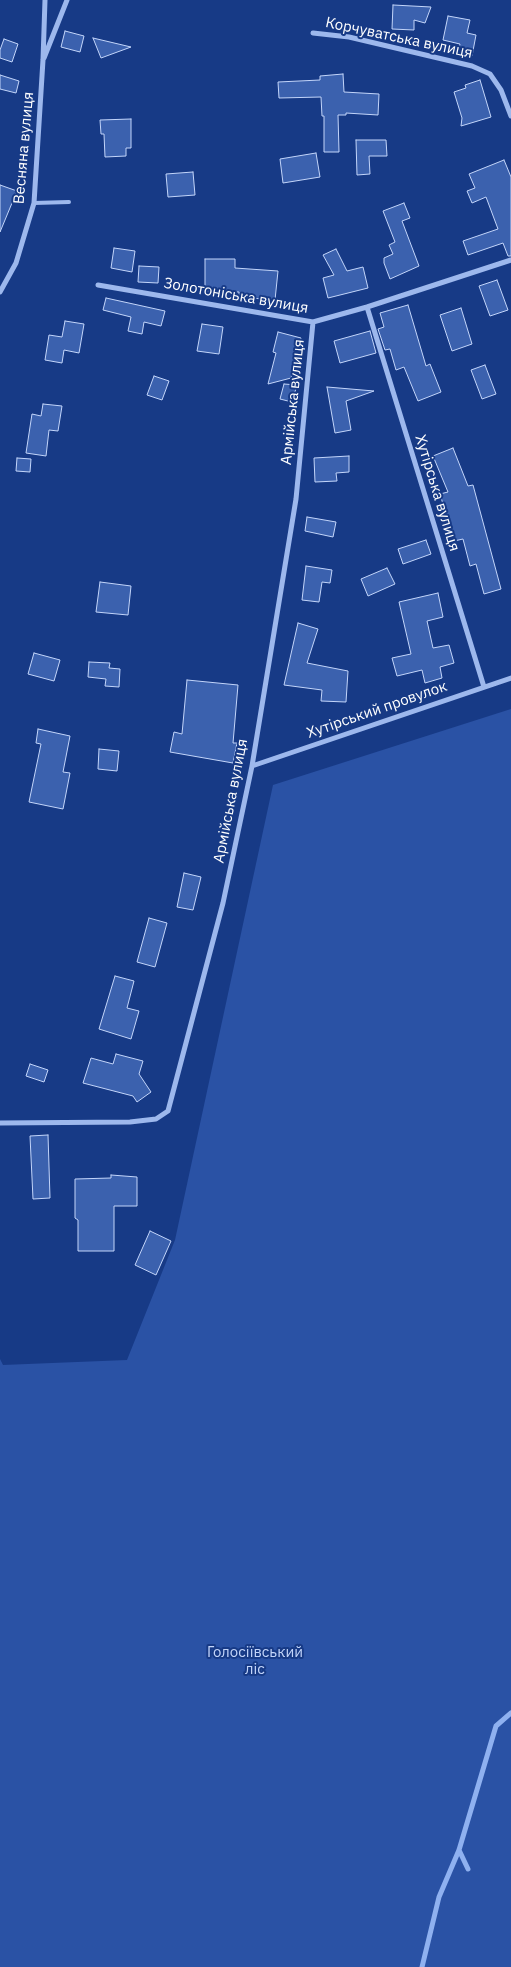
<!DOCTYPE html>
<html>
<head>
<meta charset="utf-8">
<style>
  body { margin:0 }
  canvas { display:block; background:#173a86 }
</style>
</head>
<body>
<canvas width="511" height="1967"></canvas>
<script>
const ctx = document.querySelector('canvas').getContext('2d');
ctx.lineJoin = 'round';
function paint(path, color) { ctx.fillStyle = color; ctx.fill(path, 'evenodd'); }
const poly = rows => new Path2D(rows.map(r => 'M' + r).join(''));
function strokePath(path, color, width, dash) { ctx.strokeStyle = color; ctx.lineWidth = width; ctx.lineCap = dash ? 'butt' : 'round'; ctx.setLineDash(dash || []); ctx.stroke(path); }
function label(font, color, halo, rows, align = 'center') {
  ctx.font = font + ' "IBM Plex Sans",sans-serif'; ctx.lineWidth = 4; ctx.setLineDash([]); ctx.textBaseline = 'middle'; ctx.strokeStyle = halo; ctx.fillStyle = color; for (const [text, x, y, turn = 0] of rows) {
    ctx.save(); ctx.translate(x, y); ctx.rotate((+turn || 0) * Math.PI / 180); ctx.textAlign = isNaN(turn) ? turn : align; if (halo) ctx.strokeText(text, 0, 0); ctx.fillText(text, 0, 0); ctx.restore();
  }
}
paint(poly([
  [511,709,511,1967,0,1967,0,1359,3,1365,127,1360,175,1240,273,785]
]), '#2a52a5');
strokePath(poly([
  [459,1850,468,1869],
  [422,1967,439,1897,459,1850,496,1726,511,1713]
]), '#8fb1f0', 5);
const building = poly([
  [393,5,431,7,425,23,414,20,414,30,392,29,393,5],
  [448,16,470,20,467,33,476,35,472,56,458,53,460,44,443,40,448,16],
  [65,31,84,36,80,52,61,47,65,31],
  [93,38,131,47,101,58,93,38],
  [4,39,18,44,12,62,0,58,0,50,4,39],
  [343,74,344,92,379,94,378,115,346,113,346,115,338,115,339,152,324,152,324,116,322,116,321,97,279,98,278,82,320,80,320,76,343,74],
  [0,75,19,81,16,93,0,89,0,75],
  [480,80,491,117,461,126,462,118,454,92,466,88,465,85,480,80],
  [131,119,131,148,126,148,126,156,105,157,104,134,101,134,100,120,131,119],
  [356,140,386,140,387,156,369,156,370,174,357,175,356,140],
  [316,153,320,177,283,183,280,159,316,153],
  [504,160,511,177,511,256,508,256,503,243,468,255,463,241,498,229,486,197,472,203,467,191,475,188,469,174,504,160],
  [193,172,195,195,168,197,166,174,193,172],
  [0,185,17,191,0,232,0,185],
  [404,203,410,218,402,221,419,266,390,279,384,263,384,258,393,254,389,245,395,242,383,211,404,203],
  [114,248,135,251,132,272,111,268,114,248],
  [336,249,347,271,363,267,368,288,328,298,323,278,334,275,323,255,336,249],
  [205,259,235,259,235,268,278,271,275,300,239,297,239,292,205,291,205,259],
  [139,266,159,267,158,283,138,282,139,266],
  [497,280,508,310,490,316,479,286,497,280],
  [106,298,165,311,161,326,144,322,142,334,128,331,131,317,103,310,106,298],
  [408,305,426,366,430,364,441,392,418,401,404,367,396,370,390,349,385,350,378,329,384,327,380,313,408,305],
  [461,308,472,344,452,351,440,315,461,308],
  [65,321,84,324,79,353,64,350,62,363,45,360,49,335,62,337,65,321],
  [202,324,223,327,219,354,197,351,202,324],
  [370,331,376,353,340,363,334,341,370,331],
  [278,332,301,338,291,378,268,384,276,353,273,352,278,332],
  [485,365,496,394,482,399,471,370,485,365],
  [154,376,169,381,162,400,147,395,154,376],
  [284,384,297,385,292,402,280,399,284,384],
  [327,387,374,391,346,401,351,430,335,433,327,387],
  [43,404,62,406,58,431,49,430,46,456,26,453,32,414,41,416,43,404],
  [453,448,468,486,473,485,501,589,484,594,476,564,470,566,463,539,454,541,440,494,448,492,433,456,453,448],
  [349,456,349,472,336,473,337,481,315,482,314,458,349,456],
  [17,458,31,459,30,472,16,471,17,458],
  [307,517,336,522,333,537,305,531,307,517],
  [426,540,431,554,403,564,398,549,426,540],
  [306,566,332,570,330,583,322,582,319,602,302,600,306,566],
  [387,568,395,584,368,596,361,579,387,568],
  [100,582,131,586,128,615,96,612,100,582],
  [438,593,443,617,427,621,433,648,449,645,454,663,440,667,442,678,425,683,422,670,397,676,392,658,411,654,399,602,438,593],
  [298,623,318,629,307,663,348,671,346,702,321,701,322,690,284,685,298,623],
  [34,653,60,660,54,681,28,674,34,653],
  [89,662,110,663,109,668,120,669,119,687,105,686,106,679,88,677,89,662],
  [187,680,238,685,233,743,237,743,233,763,170,752,174,732,182,734,187,680],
  [38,729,70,736,63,772,70,773,63,809,29,802,41,744,36,743,38,729],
  [99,749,119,751,117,771,98,769,99,749],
  [184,873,201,877,193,910,177,907,184,873],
  [149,918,167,923,155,967,137,962,149,918],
  [115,976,134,981,127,1008,139,1011,131,1039,99,1029,115,976],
  [116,1054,143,1061,139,1074,151,1092,137,1102,133,1096,83,1083,91,1058,113,1064,116,1054],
  [30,1064,48,1070,44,1082,26,1076,30,1064],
  [48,1135,50,1198,33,1199,30,1136,48,1135],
  [111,1175,137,1177,137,1206,114,1206,114,1251,78,1251,78,1220,75,1218,75,1179,111,1178,111,1175],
  [150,1231,171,1241,156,1275,135,1265,150,1231]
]);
paint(building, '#3b61ae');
strokePath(building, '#c3d5fa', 1);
strokePath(poly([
  [34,203,69,202]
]), '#9db8ed', 4);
strokePath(poly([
  [313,33,349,37,472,66,490,74,501,90,511,116],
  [44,58,67,0],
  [98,285,313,322,367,307,511,260],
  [0,292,16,263,34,203,43,60,45,0],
  [367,307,484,687],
  [252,766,511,678],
  [0,1123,130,1122,156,1119,168,1111,223,903,252,766,296,499,313,322]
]), '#9db8ed', 5);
label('15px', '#fff', '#173a86', [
  ["Корчуватська вулиця",399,38,12],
  ["Весняна вулиця",24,148,-85],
  ["Золотоніська вулиця",236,296,10],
  ["Армійська вулиця",293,402,-84],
  ["Хутірська вулиця",437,493,73],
  ["Хутірський провулок",377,710,-19],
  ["Армійська вулиця",231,801,-79]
]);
label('15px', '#c3d5fa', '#173a86', [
  ["Голосіївський",255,1653],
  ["ліс",255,1670]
]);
</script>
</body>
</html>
